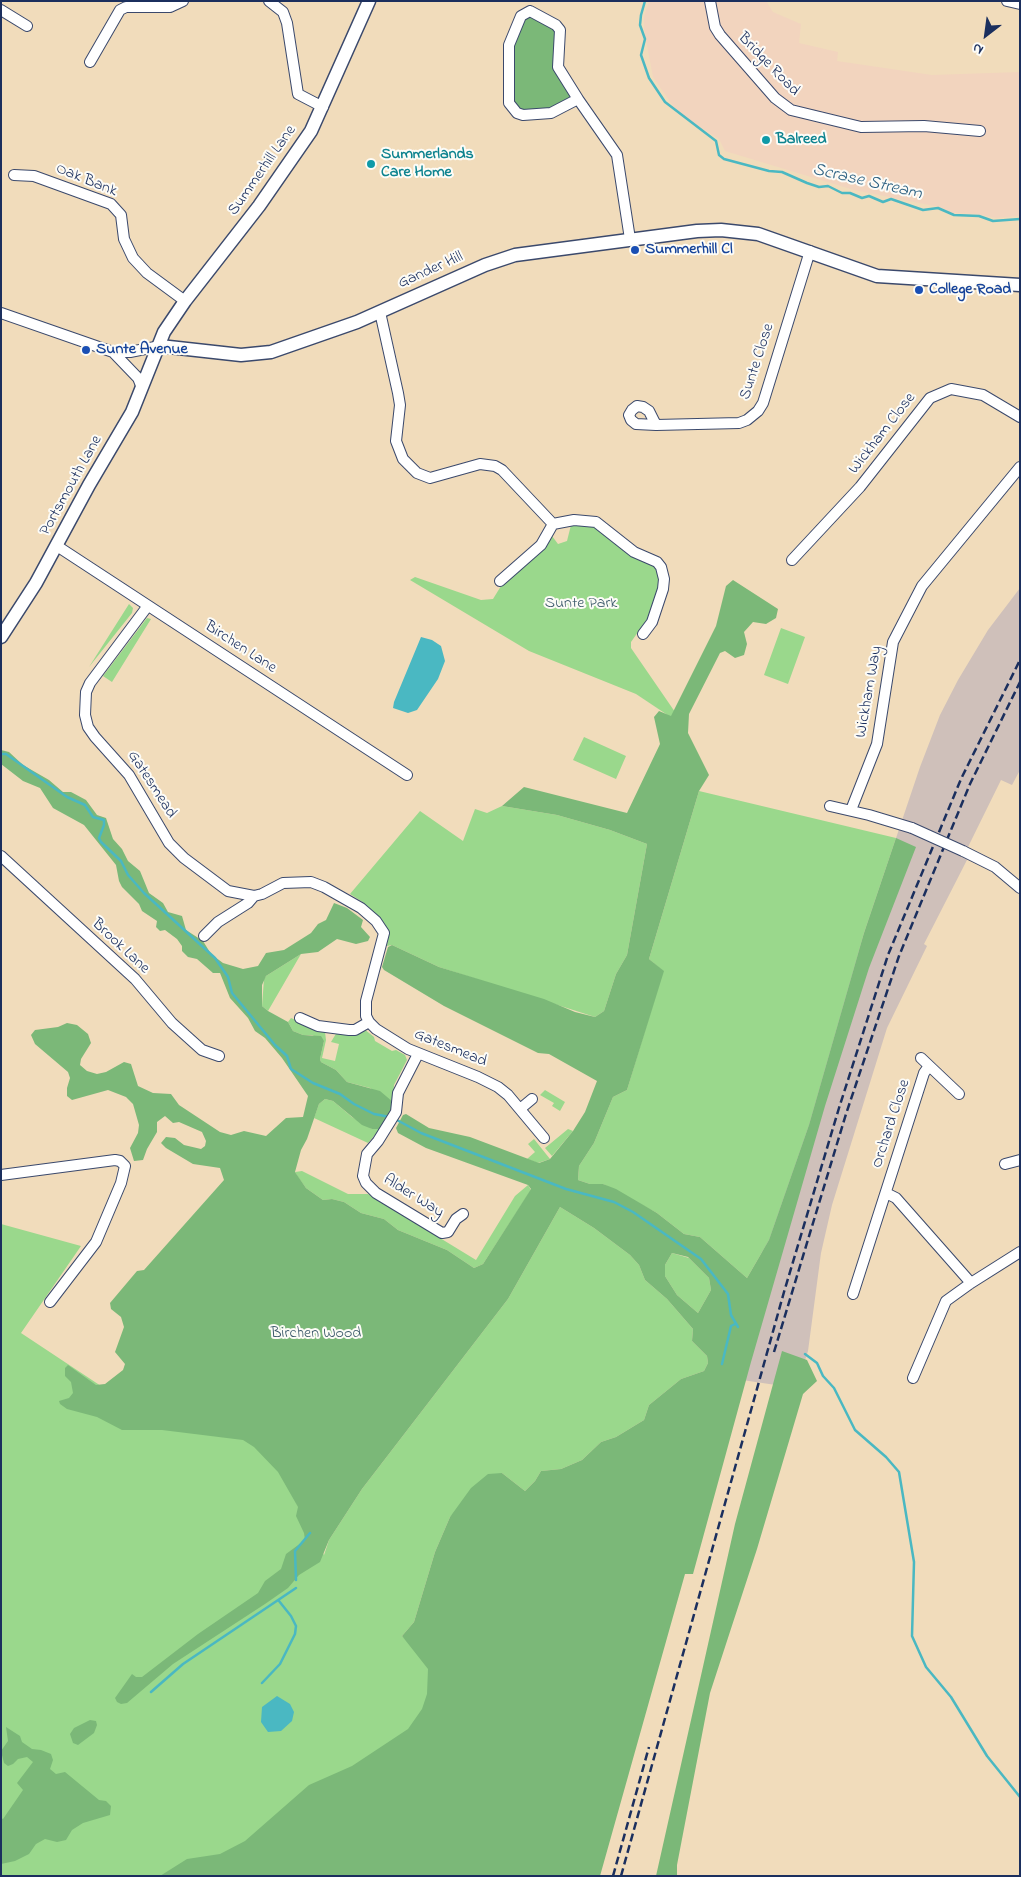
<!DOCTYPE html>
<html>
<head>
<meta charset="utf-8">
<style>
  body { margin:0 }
  #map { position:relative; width:1021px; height:1877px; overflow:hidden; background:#f1dcbb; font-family:"Indie Flower",sans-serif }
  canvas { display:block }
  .frame { position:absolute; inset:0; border:2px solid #1b2f5e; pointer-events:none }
  .north { position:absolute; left:961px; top:10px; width:50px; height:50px; -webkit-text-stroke:4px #fdfcf7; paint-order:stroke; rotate:210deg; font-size:14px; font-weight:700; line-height:20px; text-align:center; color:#1b2f5e }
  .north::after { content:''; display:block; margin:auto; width:18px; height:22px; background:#1b2f5e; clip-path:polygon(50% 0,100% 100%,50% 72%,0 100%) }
</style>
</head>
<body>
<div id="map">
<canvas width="1021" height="1877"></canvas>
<div class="frame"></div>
<div class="north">N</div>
</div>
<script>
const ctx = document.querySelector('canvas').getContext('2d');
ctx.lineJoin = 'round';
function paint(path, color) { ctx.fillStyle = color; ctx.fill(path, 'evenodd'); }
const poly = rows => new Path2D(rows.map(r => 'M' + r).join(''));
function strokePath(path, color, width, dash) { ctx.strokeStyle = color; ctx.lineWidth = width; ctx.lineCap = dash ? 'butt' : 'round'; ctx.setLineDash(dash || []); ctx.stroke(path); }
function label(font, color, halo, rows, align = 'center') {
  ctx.font = font + ' "Indie Flower",sans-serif'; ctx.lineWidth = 4; ctx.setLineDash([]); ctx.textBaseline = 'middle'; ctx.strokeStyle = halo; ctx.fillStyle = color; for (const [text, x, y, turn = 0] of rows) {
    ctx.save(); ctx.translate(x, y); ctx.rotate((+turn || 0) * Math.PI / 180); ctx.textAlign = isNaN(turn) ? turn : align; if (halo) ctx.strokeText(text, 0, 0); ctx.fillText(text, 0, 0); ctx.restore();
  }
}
paint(poly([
  [649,1,766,1,773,12,801,24,799,43,838,52,837,61,932,75,1020,72,1020,216,996,218,976,214,952,213,939,207,854,190,725,151,719,139,690,121,673,106,653,77,644,29,644,17]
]), '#f2d4be');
paint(poly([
  [1020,588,1020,770,1012,785,1001,780,968,847,968,858,924,944,927,946,887,1028,832,1205,821,1253,808,1351,796,1388,722,1377,864,933,920,767,940,715,958,680,988,630]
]), '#cfc0ba');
paint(poly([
  [571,525,593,525,637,559,651,563,657,568,660,584,650,615,631,642,631,648,675,712,672,718,636,694,529,651,410,580,415,577,481,600,493,599,501,586,544,547,552,536,558,544,567,541],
  [129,604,133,608,132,613,89,667],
  [147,618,151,619,112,682,103,676],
  [781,628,805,637,788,684,764,675],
  [584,737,626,756,616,779,573,760],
  [699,791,896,838,864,933,809,1125,769,1240,747,1278,700,1237,684,1234,657,1213,603,1184,590,1184,578,1180,579,1166,594,1143,613,1097,627,1090,663,971,649,959],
  [502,806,557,815,610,830,647,844,627,955,616,974,604,1011,595,1017,439,967,392,945,387,946,388,934,385,924,363,905,364,903,350,894,420,811,463,841,475,809,487,813],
  [301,954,268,1011,262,1006,264,979,266,976],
  [291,1018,325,1032,326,1040,322,1058,335,1061,339,1044,331,1042,337,1032,364,1029,374,1037,375,1041,392,1051,396,1050,405,1055,407,1060,394,1085,393,1102,370,1088,347,1082,336,1070,321,1062,320,1059,324,1041,312,1035,303,1035,293,1031,288,1022],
  [545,1090,565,1102,560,1111,552,1106,554,1103,540,1095],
  [325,1099,333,1101,352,1117,372,1129,380,1129,368,1143,314,1118,319,1104],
  [568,1129,573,1131,552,1156,545,1148],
  [534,1139,550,1159,538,1163,527,1159,535,1152,528,1144],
  [302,1171,348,1194,368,1194,476,1260,515,1196,528,1185,531,1190,483,1264,474,1268,447,1250,398,1230,384,1219,361,1213,344,1202,332,1199,323,1200,306,1188,298,1177,295,1172],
  [560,1207,594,1228,630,1255,639,1265,645,1280,667,1299,693,1329,692,1341,707,1356,708,1363,704,1371,681,1379,649,1405,644,1420,616,1437,601,1442,582,1460,561,1469,541,1471,535,1481,525,1491,502,1473,450,1517,435,1552,414,1622,402,1636,461,1691,250,1876,1,1876,1,1224,81,1246,21,1333,101,1386,248,1439,279,1470,324,1555,329,1540,362,1489,508,1299],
  [672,1253,689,1258,709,1278,711,1290,698,1313,677,1295,665,1276,665,1265]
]), '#9ad88c');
paint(poly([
  [530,15,557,30,553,66,571,94,570,99,552,109,521,111,514,105,512,44,521,20],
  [733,580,778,609,776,618,766,624,753,622,744,632,747,644,744,655,735,658,725,651,720,653,689,714,688,733,709,775,699,791,649,959,664,971,627,1090,613,1097,594,1143,579,1166,578,1180,590,1184,603,1184,616,1189,657,1213,684,1234,700,1237,747,1278,769,1240,809,1125,864,933,896,838,916,847,869,968,825,1106,751,1362,693,1574,685,1574,600,1876,160,1876,187,1859,220,1854,245,1841,309,1785,352,1766,408,1729,422,1709,427,1694,428,1669,402,1636,414,1622,435,1552,450,1517,471,1488,488,1474,502,1473,525,1491,535,1481,541,1471,561,1469,582,1460,601,1442,616,1437,644,1420,649,1405,681,1379,704,1371,708,1363,707,1356,692,1341,693,1329,667,1299,645,1280,639,1265,630,1255,594,1228,560,1207,508,1299,362,1489,329,1540,320,1562,299,1575,288,1588,265,1604,173,1664,127,1703,121,1704,117,1702,115,1698,132,1674,136,1677,142,1677,198,1634,258,1593,265,1581,281,1569,286,1554,305,1540,304,1533,296,1516,298,1507,278,1472,254,1447,243,1440,162,1430,122,1430,97,1417,67,1409,60,1404,59,1401,69,1398,73,1393,71,1382,65,1376,65,1368,68,1365,96,1385,105,1384,123,1370,125,1364,115,1352,124,1327,121,1317,111,1309,110,1303,137,1271,144,1270,224,1180,220,1168,193,1164,166,1148,161,1143,166,1137,175,1138,184,1145,201,1149,205,1146,206,1141,202,1132,179,1122,173,1123,165,1116,157,1122,157,1132,147,1149,143,1160,134,1161,130,1148,138,1133,139,1125,133,1104,126,1097,108,1090,72,1100,67,1096,67,1088,70,1078,68,1072,35,1044,31,1035,35,1030,58,1027,67,1023,77,1025,88,1034,91,1043,81,1059,80,1065,87,1071,97,1074,106,1072,124,1062,131,1064,138,1086,153,1093,171,1094,179,1105,220,1132,231,1135,244,1131,266,1136,286,1118,303,1117,308,1096,282,1058,265,1038,255,1031,248,1018,230,998,220,973,213,973,197,959,188,957,182,951,182,946,177,939,165,930,160,931,156,927,157,921,142,911,139,904,122,887,119,881,116,865,84,825,53,808,40,788,23,781,1,764,1,750,9,752,23,765,49,780,63,792,71,792,86,800,97,815,106,818,113,839,122,849,128,861,140,871,149,893,163,903,168,912,182,916,186,930,203,941,211,954,223,963,243,969,258,966,266,953,284,950,311,933,318,924,326,920,334,903,347,908,363,920,361,927,370,937,368,941,356,944,337,939,318,952,301,954,266,976,262,985,262,1006,268,1011,288,1022,293,1031,303,1035,321,1036,324,1041,320,1059,321,1062,336,1070,347,1082,380,1091,393,1102,392,1114,380,1129,372,1129,362,1125,333,1101,325,1099,319,1104,307,1139,301,1150,295,1172,306,1188,323,1200,332,1199,344,1202,361,1213,384,1219,398,1230,447,1250,474,1268,483,1264,531,1189,528,1185,426,1148,398,1133,396,1128,403,1115,406,1114,429,1128,470,1137,539,1163,550,1159,573,1131,585,1112,597,1081,549,1054,538,1053,444,1006,384,970,382,967,388,947,392,945,439,967,544,999,575,1012,595,1017,604,1011,616,974,627,955,647,844,610,830,557,815,502,806,524,787,627,813,660,744,654,717,659,711,671,716,716,626,726,586],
  [672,1253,688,1257,709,1278,711,1290,698,1313,677,1295,665,1276,665,1265],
  [782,1351,807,1360,817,1381,803,1394,757,1549,710,1693,677,1865,677,1876,656,1876,735,1524],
  [90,1720,96,1721,97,1725,94,1733,78,1745,73,1743,70,1734,74,1728],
  [6,1727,20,1736,22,1742,32,1749,41,1750,51,1754,53,1760,50,1769,56,1774,65,1772,99,1800,106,1801,111,1806,110,1815,83,1823,72,1830,66,1840,57,1842,45,1839,36,1844,29,1854,15,1861,1,1864,1,1818,3,1819,23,1790,17,1783,33,1762,27,1757,18,1759,13,1764,8,1766,4,1763,1,1751,8,1741]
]), '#7bb878');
paint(poly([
  [421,637,432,640,441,646,445,661,438,679,417,710,408,713,393,708,394,702],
  [277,1696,290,1704,294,1712,292,1721,281,1731,268,1732,261,1722,262,1707]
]), '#4ab8c2');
strokePath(poly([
  [645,1,641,15,640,25,645,39,641,55,649,78,665,102,716,141,719,155,724,159,769,171,782,172,807,183,819,187,828,186,842,193,850,193,862,198,869,196,883,202,891,199,923,210,938,208,954,215,979,216,993,221,1020,219],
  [1,754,6,754,67,797,85,805,93,817,104,820,104,825,99,838,101,842,121,861,128,875,144,893,215,958,228,977,232,993,275,1045,287,1056,291,1069,313,1083,340,1094,354,1104,374,1114,390,1117],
  [395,1119,421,1133,566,1189,614,1202,633,1212,701,1259,728,1294,731,1315,738,1327],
  [805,1354,817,1363,823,1376,834,1388,855,1430,886,1457,899,1472,914,1562,912,1636,926,1667,951,1697,987,1756,1020,1797],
  [722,1364,731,1326,735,1324],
  [296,1580,295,1551,310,1533],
  [262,1683,280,1664,295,1634,296,1626,291,1616,279,1601],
  [151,1692,183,1664,296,1588]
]), '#4ab8c2', 2.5);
const minor = poly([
  [269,1,283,12,287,23,298,94,323,107],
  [710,1,715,27,720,35,775,98,791,110,861,127,924,126,980,131],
  [1007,1,1020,4],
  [1,10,27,26],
  [530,11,556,25,560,30,558,67,578,99,551,113,523,115,517,113,509,103,509,45,521,16,530,11],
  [90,62,120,10,126,7,170,7,183,1],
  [578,99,617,155,630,239],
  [14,175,34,176,111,204,121,215,124,239,133,258,147,273,185,301],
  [380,312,398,393,400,405,396,441,403,459,417,473,430,478,480,464,495,466,502,470,553,524],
  [1,313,113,352,130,352,160,346],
  [113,352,138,378,142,388],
  [637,406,643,407,649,411,656,425,636,424,631,420,629,415,632,410,637,406],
  [656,425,739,423,747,420,758,411,763,403,810,251],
  [57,546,407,775],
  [792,560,860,487,930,398,951,389,983,395,1020,417],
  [500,581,541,545,553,524,574,520,596,522,634,552,657,562,661,567,664,579,663,589,652,622,643,634],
  [147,607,90,683,86,692,85,715,88,727,95,737,129,775,169,843,184,858,228,891,254,896,262,894,283,883,311,882,324,887,361,908,376,921,384,933,366,1001,366,1016,369,1022,376,1029,408,1049,478,1077,498,1087,508,1095,544,1138],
  [830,806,869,815,912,828],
  [851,810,877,744,893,642,922,586,1020,467],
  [963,851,995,867,1020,888],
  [1,856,135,979,172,1023,202,1050,219,1056],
  [204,936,218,922,248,903,254,896],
  [300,1018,318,1026,349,1030,355,1030,369,1022],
  [418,1054,398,1093,396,1112,378,1141,367,1154,363,1176,366,1183,376,1193,442,1233,448,1232,456,1219,463,1214],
  [921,1058,959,1094],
  [520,1109,532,1099],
  [1005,1164,1020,1160],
  [1,1175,115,1160,120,1161,125,1166,121,1183,96,1242,50,1302],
  [886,1193,896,1198,971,1283],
  [853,1294,924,1073,929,1066],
  [913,1378,946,1301,971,1283,1020,1252]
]);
const tertiary = poly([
  [160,346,241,355,271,352,357,322,485,265,515,255,697,231,721,230,758,234,877,276,1020,285],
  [1,637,36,583,89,485,132,412,164,332,185,301,259,206,311,131,369,1]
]);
strokePath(minor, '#3b496c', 12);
strokePath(tertiary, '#3b496c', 15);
strokePath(minor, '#fff', 10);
strokePath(tertiary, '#fff', 12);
strokePath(poly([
  [774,1352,846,1114,899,956,970,784,1020,682],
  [613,1876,649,1747],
  [621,1876,784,1292,839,1108,888,955,961,779,1020,660]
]), '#1b2f5e', 2.5, [8, 4]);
const minorBridge = poly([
  [912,828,963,851]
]);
strokePath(minorBridge, '#3b496c', 12, []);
strokePath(minorBridge, '#fff', 10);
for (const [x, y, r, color] of [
  [766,140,5,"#0f9aa8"],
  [371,164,5,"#0f9aa8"],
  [635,250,5,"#1a4fb4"],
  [919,290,5,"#1a4fb4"],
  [86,350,5,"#1a4fb4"]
]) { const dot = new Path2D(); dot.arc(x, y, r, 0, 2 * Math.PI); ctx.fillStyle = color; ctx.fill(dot); strokePath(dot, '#fdfcf7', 2); }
label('16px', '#1b2f5e', '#fdfcf7', [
  ["Bridge Road",768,65,46],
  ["Summerhill Lane",263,171,-55],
  ["Oak Bank",86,181,22],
  ["Gander Hill",431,271,-24],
  ["Sunte Close",758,362,-72],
  ["Wickham Close",883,434,-52],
  ["Portsmouth Lane",72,486,-61],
  ["Birchen Lane",240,648,33],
  ["Wickham Way",870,692,-80],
  ["Gatesmead",151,785,57],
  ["Brook Lane",120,947,43],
  ["Gatesmead",450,1049,22],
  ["Orchard Close",892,1124,-72],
  ["Alder Way",413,1197,32]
]);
label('bold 16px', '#0d838f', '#fdfcf7', [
  ["Balreed",776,140],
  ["Summerlands",381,155],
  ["Care Home",381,173]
], 'left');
label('bold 16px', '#164399', '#fdfcf7', [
  ["Summerhill Cl",645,250],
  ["College Road",929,290],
  ["Sunte Avenue",96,350]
], 'left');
label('16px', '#3b596a', '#fdfcf7', [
  ["Sunte Park",581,604],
  ["Birchen Wood",316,1334]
]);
label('italic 18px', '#2b5f81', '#fdfcf7', [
  ["Scrase Stream",867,183,13]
]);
</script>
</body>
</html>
